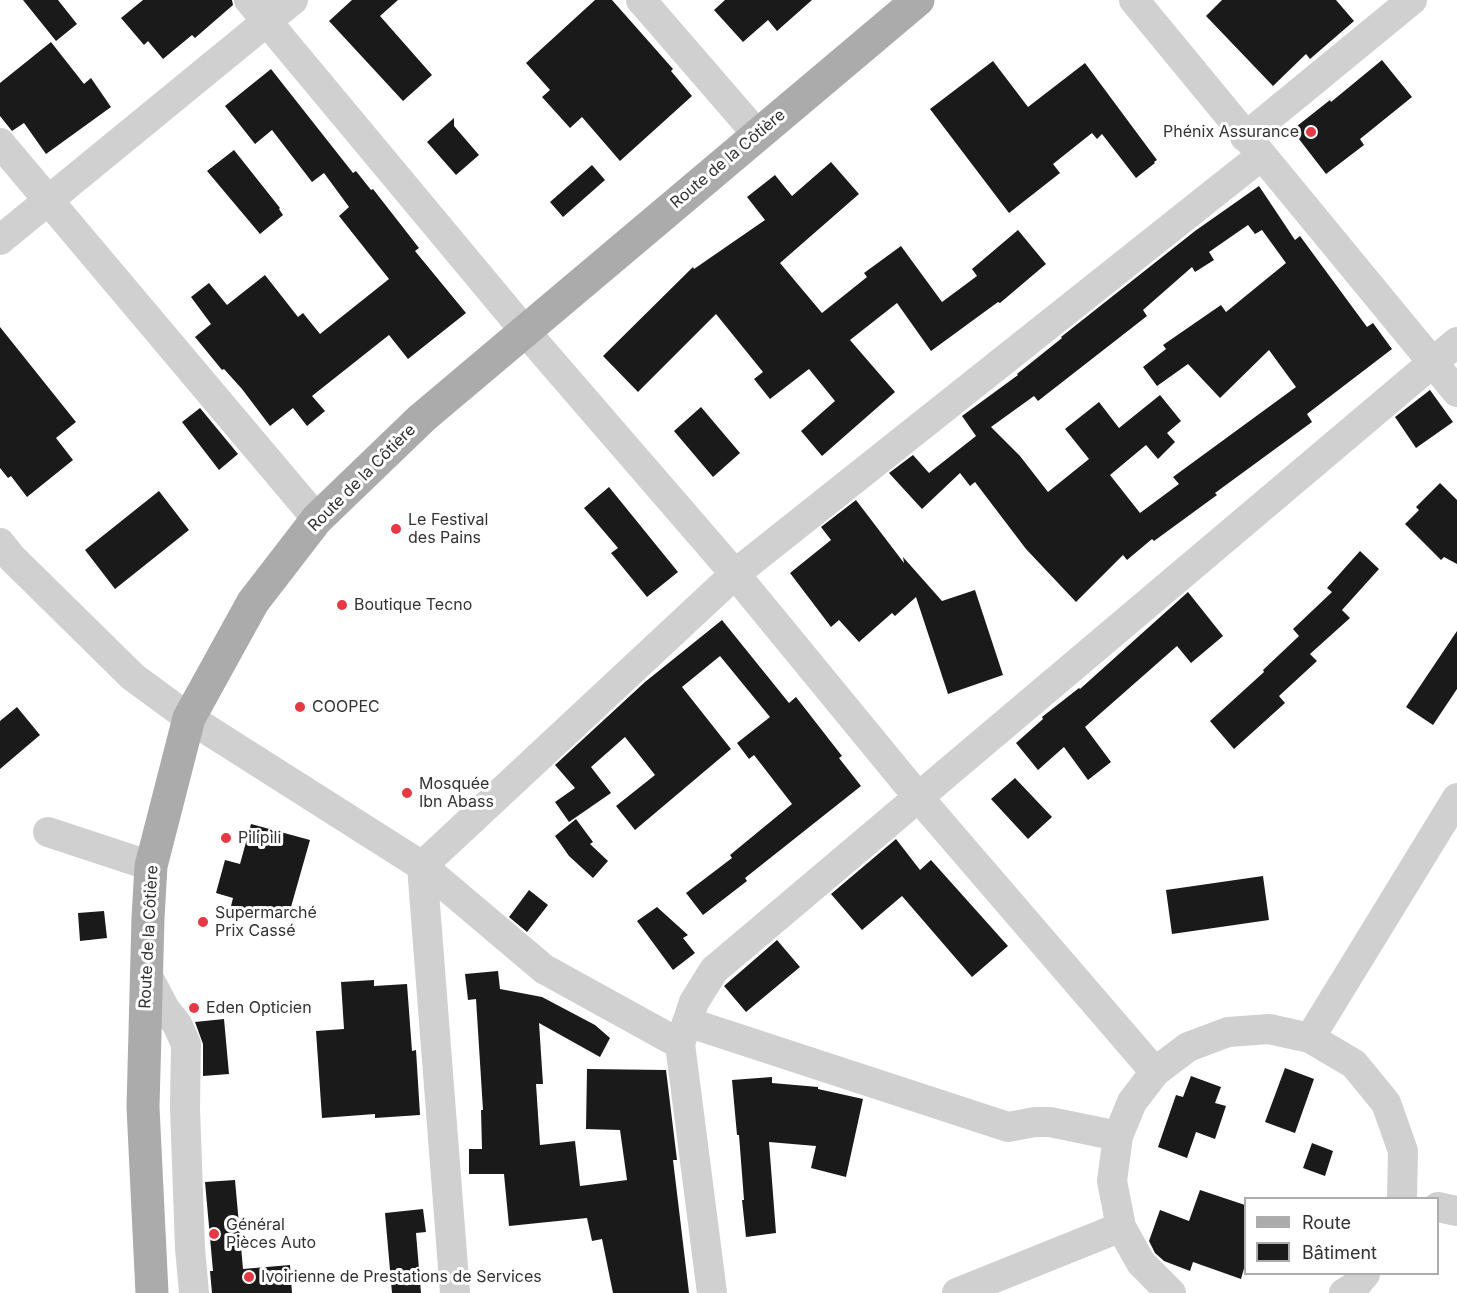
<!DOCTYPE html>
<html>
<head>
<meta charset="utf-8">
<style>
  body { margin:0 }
  #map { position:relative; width:1457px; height:1293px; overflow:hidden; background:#fff; font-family:Inter,sans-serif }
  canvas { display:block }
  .legend { position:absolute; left:1244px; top:1197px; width:195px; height:78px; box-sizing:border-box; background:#fff; border:2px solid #adadad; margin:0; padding:8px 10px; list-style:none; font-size:18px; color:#333 }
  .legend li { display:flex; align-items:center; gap:12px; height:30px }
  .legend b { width:30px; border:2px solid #adadad }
</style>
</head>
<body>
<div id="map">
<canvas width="1457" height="1293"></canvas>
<ul class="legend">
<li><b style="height:8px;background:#ababab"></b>Route</li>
<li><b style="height:16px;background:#1a1a1a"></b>Bâtiment</li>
</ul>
</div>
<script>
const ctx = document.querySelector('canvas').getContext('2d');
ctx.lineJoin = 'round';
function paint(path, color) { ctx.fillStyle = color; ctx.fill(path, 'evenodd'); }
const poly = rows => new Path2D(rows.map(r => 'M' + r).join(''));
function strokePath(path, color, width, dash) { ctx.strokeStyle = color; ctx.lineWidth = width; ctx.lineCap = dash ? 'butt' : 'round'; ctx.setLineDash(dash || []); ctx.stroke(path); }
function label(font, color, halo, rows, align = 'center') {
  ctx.font = font + ' Inter,sans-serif'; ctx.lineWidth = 6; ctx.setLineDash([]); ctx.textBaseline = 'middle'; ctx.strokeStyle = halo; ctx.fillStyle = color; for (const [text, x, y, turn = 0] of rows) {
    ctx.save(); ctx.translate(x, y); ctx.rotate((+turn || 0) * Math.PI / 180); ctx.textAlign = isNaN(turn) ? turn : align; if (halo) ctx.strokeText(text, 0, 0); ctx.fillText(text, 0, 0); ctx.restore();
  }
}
paint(poly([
  [23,0,58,0,77,24,56,41],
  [143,0,232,0,233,5,195,38,192,35,163,59,148,41,144,45,121,18],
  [352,0,398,0,380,16,432,75,403,101,329,21],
  [595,0,612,0,673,69,671,71,692,96,620,161,582,117,570,128,542,97,550,90,526,63],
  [725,0,812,0,777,31,768,20,743,42,714,10],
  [1222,0,1336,0,1354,21,1310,59,1306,54,1273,86,1206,16],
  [51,42,84,84,91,78,111,107,46,154,24,123,12,131,0,116,0,83],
  [1382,60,1412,97,1360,139,1364,145,1326,174,1292,130,1330,100,1331,102],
  [993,61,1028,107,1085,63,1157,160,1154,162,1155,163,1136,178,1102,134,1097,139,1092,133,1053,164,1060,173,1009,213,930,109],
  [271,69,353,173,356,171,371,190,373,189,419,248,415,251,466,313,408,359,389,335,312,396,325,411,307,426,293,408,270,426,242,389,224,369,222,370,195,337,211,324,191,297,209,283,227,305,265,275,298,317,303,313,320,334,389,279,339,216,349,207,324,173,312,182,272,130,255,144,225,106],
  [454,118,454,126,479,155,456,175,427,142],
  [234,150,280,208,279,209,283,215,260,234,207,171],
  [831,162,859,194,780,263,822,313,867,277,864,273,901,246,942,302,977,276,972,269,1018,230,1046,264,1000,303,998,302,931,351,897,303,850,340,895,392,822,456,801,431,835,401,809,369,770,399,754,379,763,372,716,314,638,392,603,356,693,267,694,269,765,220,747,197,775,175,792,196],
  [592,165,605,180,563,217,550,202],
  [1259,186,1295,240,1300,236,1367,327,1373,323,1392,349,1307,414,1312,422,1215,493,1217,495,1154,541,1152,539,1127,560,1123,555,1076,602,1026,549,975,482,970,486,960,473,922,509,889,473,913,455,929,473,976,436,962,416,1018,375,1017,374,1062,338,1061,337,1195,231],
  [1248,225,1255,234,1262,230,1286,263,1226,312,1221,305,1163,345,1166,349,1143,367,1157,386,1188,364,1220,398,1269,350,1296,387,1173,477,1179,484,1140,513,1110,475,1146,445,1158,459,1175,442,1167,433,1181,421,1160,395,1119,428,1099,402,1065,429,1089,459,1048,492,1020,456,991,427,1034,396,1038,401,1147,316,1143,310,1192,267,1195,272,1214,260,1209,252],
  [0,327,76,422,56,438,73,460,27,497,11,476,8,478,0,468],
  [1430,390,1453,422,1416,448,1395,417],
  [701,407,740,453,713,477,674,431],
  [200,408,238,454,219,470,182,422],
  [1440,483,1457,500,1457,564,1444,557,1441,560,1405,524,1419,510,1416,507],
  [609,487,678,572,647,597,611,553,618,548,584,508],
  [159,491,189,530,115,589,85,550],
  [856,500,904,563,903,557,942,601,975,590,1003,675,948,694,916,597,895,616,892,613,859,642,839,620,831,627,790,573,831,540,821,527],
  [1360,551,1379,569,1342,610,1350,618,1310,654,1317,661,1279,696,1285,703,1234,749,1210,721,1264,672,1263,670,1299,636,1293,629,1332,592,1327,588],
  [1188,592,1223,636,1191,663,1177,646,1085,727,1111,762,1088,780,1064,747,1038,770,1016,743,1043,719,1042,717,1079,688,1080,689],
  [722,620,789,703,796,697,842,756,839,758,861,786,745,878,747,881,703,915,686,893,732,858,730,855,792,804,754,755,749,759,737,743,770,717,720,656,682,687,731,749,635,830,616,806,655,775,625,737,591,767,611,793,569,822,555,802,575,788,555,765,645,682],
  [1457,631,1457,689,1433,725,1406,707],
  [17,707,40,735,0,769,0,721],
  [1015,778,1052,817,1028,839,991,799],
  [576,819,593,842,590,844,608,861,593,878,569,856,555,836],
  [251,824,310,840,287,921,231,906,233,898,216,893,225,860,240,864],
  [896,839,920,870,931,860,1008,946,972,977,902,896,862,930,831,894],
  [1263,876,1269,920,1172,934,1166,890],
  [529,890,548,905,527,932,509,917],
  [657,907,688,935,683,938,695,953,673,970,637,921],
  [104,911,107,938,80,941,78,913],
  [777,940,800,967,746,1012,724,986],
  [498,971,500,989,542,997,595,1025,610,1038,600,1057,539,1023,543,1084,536,1084,540,1145,575,1141,580,1186,627,1180,620,1130,586,1129,587,1069,666,1070,677,1160,673,1160,689,1293,613,1293,602,1239,592,1241,587,1218,509,1226,504,1174,469,1174,469,1149,482,1149,481,1110,483,1110,476,999,468,1000,465,974],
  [374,980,374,986,407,984,412,1051,416,1050,420,1115,375,1118,375,1114,322,1118,316,1031,344,1029,341,982],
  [224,1019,229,1074,203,1076,203,1044,195,1022],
  [1285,1068,1314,1079,1295,1133,1265,1122],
  [1191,1076,1221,1087,1215,1103,1226,1106,1215,1139,1196,1132,1187,1158,1158,1147,1176,1095,1183,1097],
  [772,1077,772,1083,818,1087,818,1089,863,1099,846,1177,811,1168,816,1146,769,1142,776,1233,746,1237,742,1200,744,1200,739,1135,737,1135,732,1080],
  [1312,1143,1333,1151,1325,1176,1303,1168],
  [235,1180,243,1269,290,1265,292,1293,212,1293,210,1271,213,1271,205,1182],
  [1200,1190,1245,1205,1245,1265,1241,1279,1193,1262,1190,1271,1164,1261,1155,1253,1149,1241,1160,1210,1189,1221],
  [423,1209,426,1232,416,1233,421,1293,392,1293,385,1213]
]), '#1a1a1a');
strokePath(poly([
  [249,0,524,330,735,574,919,798,1155,1072],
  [641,0,757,134],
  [1134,0,1457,392],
  [1245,137,1412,0],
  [0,143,317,519],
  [0,240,293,0],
  [0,543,12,558,133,677,189,718,422,866,544,969,680,1044],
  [48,832,151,866],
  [422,866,735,574,1261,156],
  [422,866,455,1293],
  [146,973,165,1009,177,1024,186,1044,185,1108,190,1248,194,1293],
  [687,1022,1008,1127,1035,1122,1050,1122,1118,1136],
  [1310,1038,1457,798],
  [1438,1207,1457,1211],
  [712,1293,680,1044,694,1002,714,970,1457,342],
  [957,1293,1121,1227],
  [1171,1293,1141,1263,1121,1227,1112,1181,1118,1136,1132,1102,1155,1072,1188,1047,1228,1032,1269,1029,1310,1038,1354,1064,1386,1103,1403,1151,1402,1198],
  [1344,1293,1354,1287,1365,1274]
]), '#d0d0d0', 30);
strokePath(poly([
  [152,1293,143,1107,148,918,151,866,189,718,253,602,317,519,422,418,918,0]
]), '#ababab', 33);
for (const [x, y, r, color] of [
  [1311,132,6,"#e63946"],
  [396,529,6,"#e63946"],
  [342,605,6,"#e63946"],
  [300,707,6,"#e63946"],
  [407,793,6,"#e63946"],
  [226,838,6,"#e63946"],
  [203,922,6,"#e63946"],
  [194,1008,6,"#e63946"],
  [214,1234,6,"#e63946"],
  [249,1277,6,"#e63946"]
]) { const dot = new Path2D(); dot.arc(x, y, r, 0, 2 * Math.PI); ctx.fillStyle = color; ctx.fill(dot); strokePath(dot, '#fff', 2); }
label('16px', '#333', '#fff', [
  ["Phénix Assurance",1299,132,"right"],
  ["Le Festival",408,520],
  ["des Pains",408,538],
  ["Boutique Tecno",354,605],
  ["COOPEC",312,707],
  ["Mosquée",419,784],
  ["Ibn Abass",419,802],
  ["Pilipili",238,838],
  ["Supermarché",215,913],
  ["Prix Cassé",215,931],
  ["Eden Opticien",206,1008],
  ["Général",226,1225],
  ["Pièces Auto",226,1243],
  ["Ivoirienne de Prestations de Services",261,1277]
], 'left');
label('16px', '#333', '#fff', [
  ["Route de la Côtière",728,159,-40],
  ["Route de la Côtière",362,478,-45],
  ["Route de la Côtière",149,937,-87]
]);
</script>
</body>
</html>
